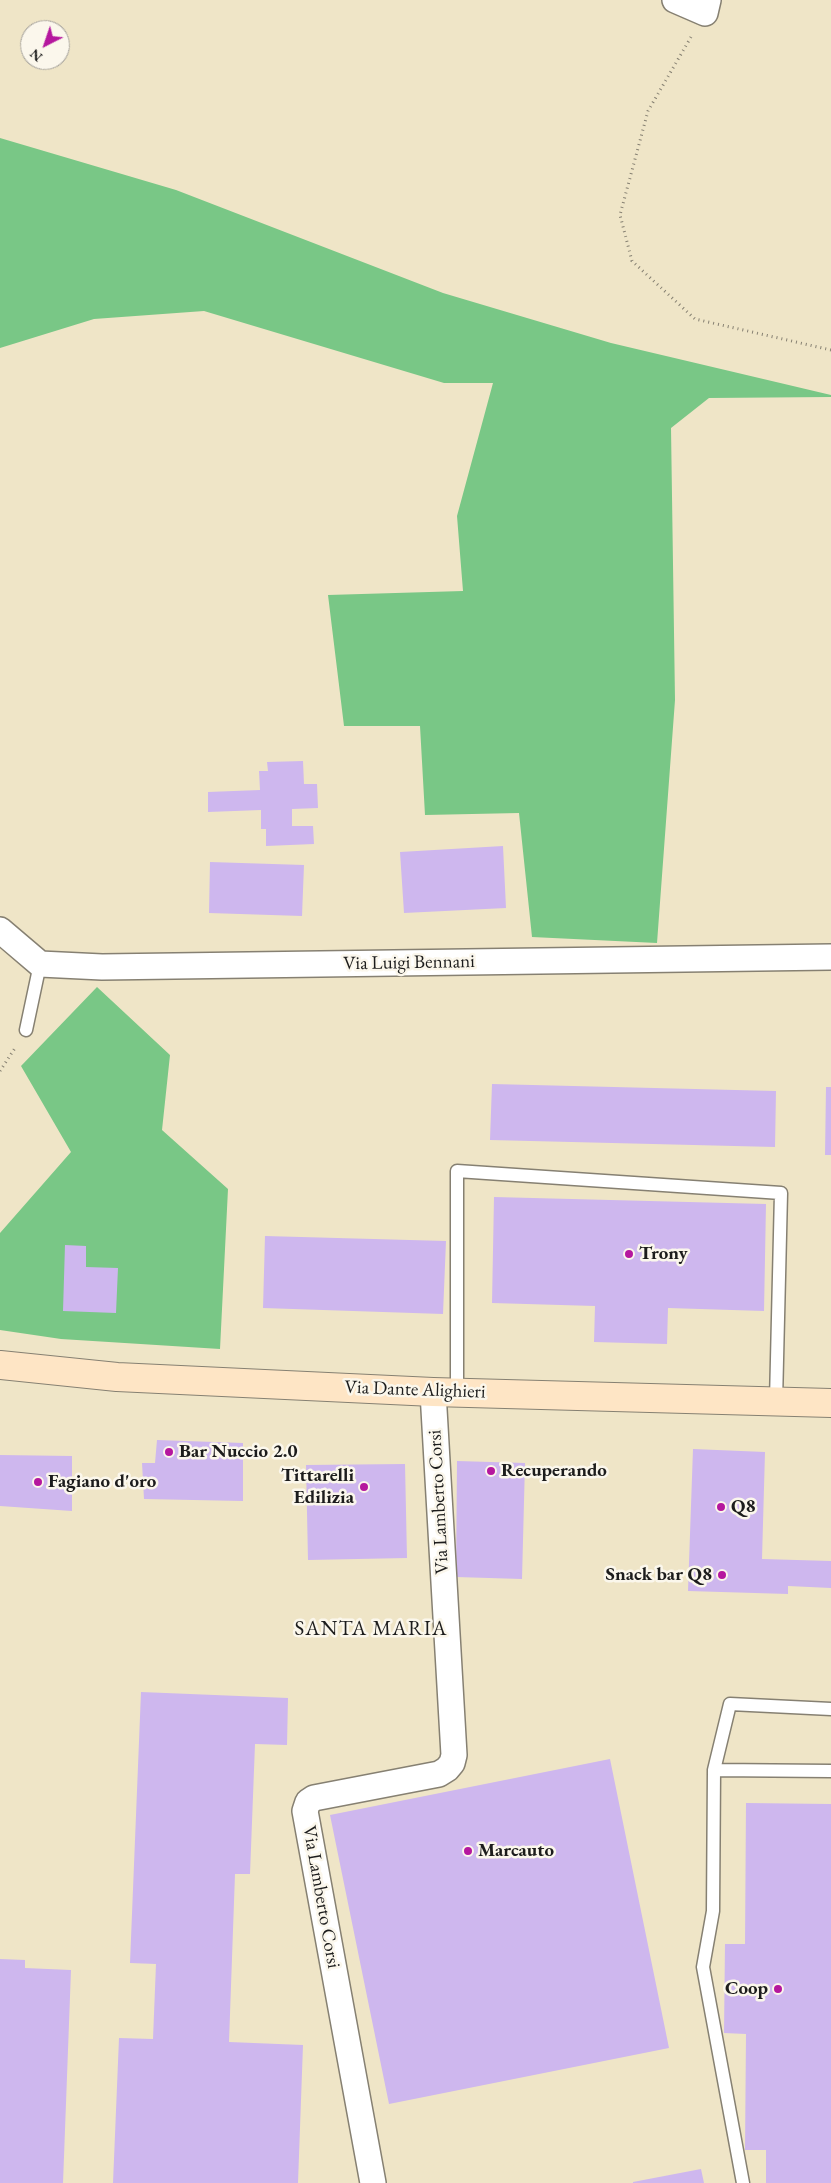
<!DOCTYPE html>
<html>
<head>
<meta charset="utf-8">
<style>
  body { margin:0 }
  #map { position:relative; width:831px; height:2183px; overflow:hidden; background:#efe5c7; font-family:"EB Garamond",serif }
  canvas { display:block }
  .north { position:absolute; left:20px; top:20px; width:50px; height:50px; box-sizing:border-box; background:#fbf7ec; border:1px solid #a29f99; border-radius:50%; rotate:221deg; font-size:14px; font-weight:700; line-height:20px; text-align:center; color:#1c1c1c }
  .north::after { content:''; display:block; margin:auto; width:18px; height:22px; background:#b5179e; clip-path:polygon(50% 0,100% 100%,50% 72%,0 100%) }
</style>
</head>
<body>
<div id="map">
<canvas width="831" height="2183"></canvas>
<div class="north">N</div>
</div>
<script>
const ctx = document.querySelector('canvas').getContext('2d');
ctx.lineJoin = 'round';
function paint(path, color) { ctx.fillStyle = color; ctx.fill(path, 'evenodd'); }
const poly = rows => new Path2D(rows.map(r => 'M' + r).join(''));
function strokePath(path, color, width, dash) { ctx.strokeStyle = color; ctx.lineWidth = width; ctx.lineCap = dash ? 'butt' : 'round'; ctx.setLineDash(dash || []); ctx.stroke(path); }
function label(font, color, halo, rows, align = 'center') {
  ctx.font = font + ' "EB Garamond",serif'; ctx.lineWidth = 5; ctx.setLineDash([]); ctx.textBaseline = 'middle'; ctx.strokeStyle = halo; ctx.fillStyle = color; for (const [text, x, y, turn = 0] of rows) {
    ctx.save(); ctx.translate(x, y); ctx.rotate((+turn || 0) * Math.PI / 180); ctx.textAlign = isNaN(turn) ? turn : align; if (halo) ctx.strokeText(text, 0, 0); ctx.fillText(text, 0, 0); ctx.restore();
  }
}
paint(poly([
  [0,138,176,190,443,293,611,343,831,395,831,397,709,398,671,428,675,700,657,943,532,937,519,813,425,815,420,726,344,726,328,595,463,591,457,516,493,383,444,383,204,311,94,319,0,348],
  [97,987,170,1055,162,1130,228,1189,220,1349,61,1339,0,1330,0,1233,71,1152,21,1066]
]), '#79c786');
paint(poly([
  [303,761,304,784,317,784,318,808,292,809,292,826,313,826,314,844,266,846,266,829,261,829,261,810,208,812,208,792,260,790,259,771,268,771,267,762],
  [503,846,506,908,404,913,400,852],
  [210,862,304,865,302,916,209,913],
  [492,1084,776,1091,775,1147,490,1140],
  [826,1087,831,1087,831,1155,825,1155],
  [494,1197,766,1204,764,1311,668,1308,667,1344,594,1342,595,1306,492,1303],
  [265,1236,446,1241,443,1314,263,1308],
  [65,1245,86,1246,86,1267,118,1268,116,1313,63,1311],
  [157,1440,243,1443,243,1501,144,1499,142,1463,155,1463],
  [693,1449,765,1452,762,1559,831,1561,831,1588,788,1586,788,1594,688,1591],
  [0,1455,72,1456,72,1511,0,1506],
  [457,1461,525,1463,522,1579,456,1577],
  [405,1464,407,1558,308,1560,306,1465],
  [141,1692,288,1698,287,1745,255,1744,250,1874,235,1874,229,2042,303,2045,298,2183,113,2183,119,2038,153,2039,156,1964,130,1963],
  [610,1759,669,2048,389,2104,330,1815],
  [746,1803,831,1804,831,2183,766,2183,766,2150,745,2150,746,2034,724,2033,725,1944,745,1944],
  [0,1959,25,1960,25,1968,71,1970,63,2183,0,2183],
  [701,2169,704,2183,633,2183,633,2182]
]), '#ceb7ee');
const service = poly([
  [26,1030,40,964],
  [457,1391,457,1171,781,1193,776,1401],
  [831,1709,730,1704,714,1770,831,1771],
  [714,1770,713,1911,703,1967,743,2183]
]);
const minor = poly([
  [675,0,705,13,708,0],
  [0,930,40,964,102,967,831,957],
  [373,2183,305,1811,308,1802,314,1798,439,1774,447,1769,452,1763,454,1755,433,1392]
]);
const secondary = poly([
  [0,1365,117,1377,433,1392,831,1403]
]);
strokePath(service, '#868072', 15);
strokePath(minor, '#868072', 28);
strokePath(secondary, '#868072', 30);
strokePath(poly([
  [691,37,648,111,620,215,632,261,695,319,831,350],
  [0,1071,15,1048]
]), '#868072', 3, [1, 4]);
strokePath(service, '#fff', 12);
strokePath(minor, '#fff', 25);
strokePath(secondary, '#fee5c5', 28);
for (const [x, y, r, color] of [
  [629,1254,5,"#b5179e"],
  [169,1452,5,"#b5179e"],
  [491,1471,5,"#b5179e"],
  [38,1482,5,"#b5179e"],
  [364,1487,5,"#b5179e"],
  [721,1507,5,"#b5179e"],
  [722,1575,5,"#b5179e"],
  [468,1851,5,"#b5179e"],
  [778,1989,5,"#b5179e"]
]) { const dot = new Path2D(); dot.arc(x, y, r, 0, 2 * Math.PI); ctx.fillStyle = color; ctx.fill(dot); strokePath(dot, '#fbf7ec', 2); }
label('19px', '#1c1c1c', '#fbf7ec', [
  ["Via Luigi Bennani",409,963,-1],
  ["Via Dante Alighieri",415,1390,2],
  ["Via Lamberto Corsi",439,1502,-93],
  ["Via Lamberto Corsi",321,1897,80]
]);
label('bold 19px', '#1c1c1c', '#fbf7ec', [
  ["Trony",639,1254],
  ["Bar Nuccio 2.0",179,1452],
  ["Recuperando",501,1471],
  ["Tittarelli",354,1476,"right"],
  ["Edilizia",354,1498,"right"],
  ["Fagiano d'oro",48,1482],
  ["Q8",731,1507],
  ["Snack bar Q8",712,1575,"right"],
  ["Marcauto",478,1851],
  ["Coop",768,1989,"right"]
], 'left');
ctx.letterSpacing = '1px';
label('21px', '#1c1c1c', '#fbf7ec', [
  ["SANTA MARIA",371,1629]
]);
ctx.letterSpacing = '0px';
</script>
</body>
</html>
